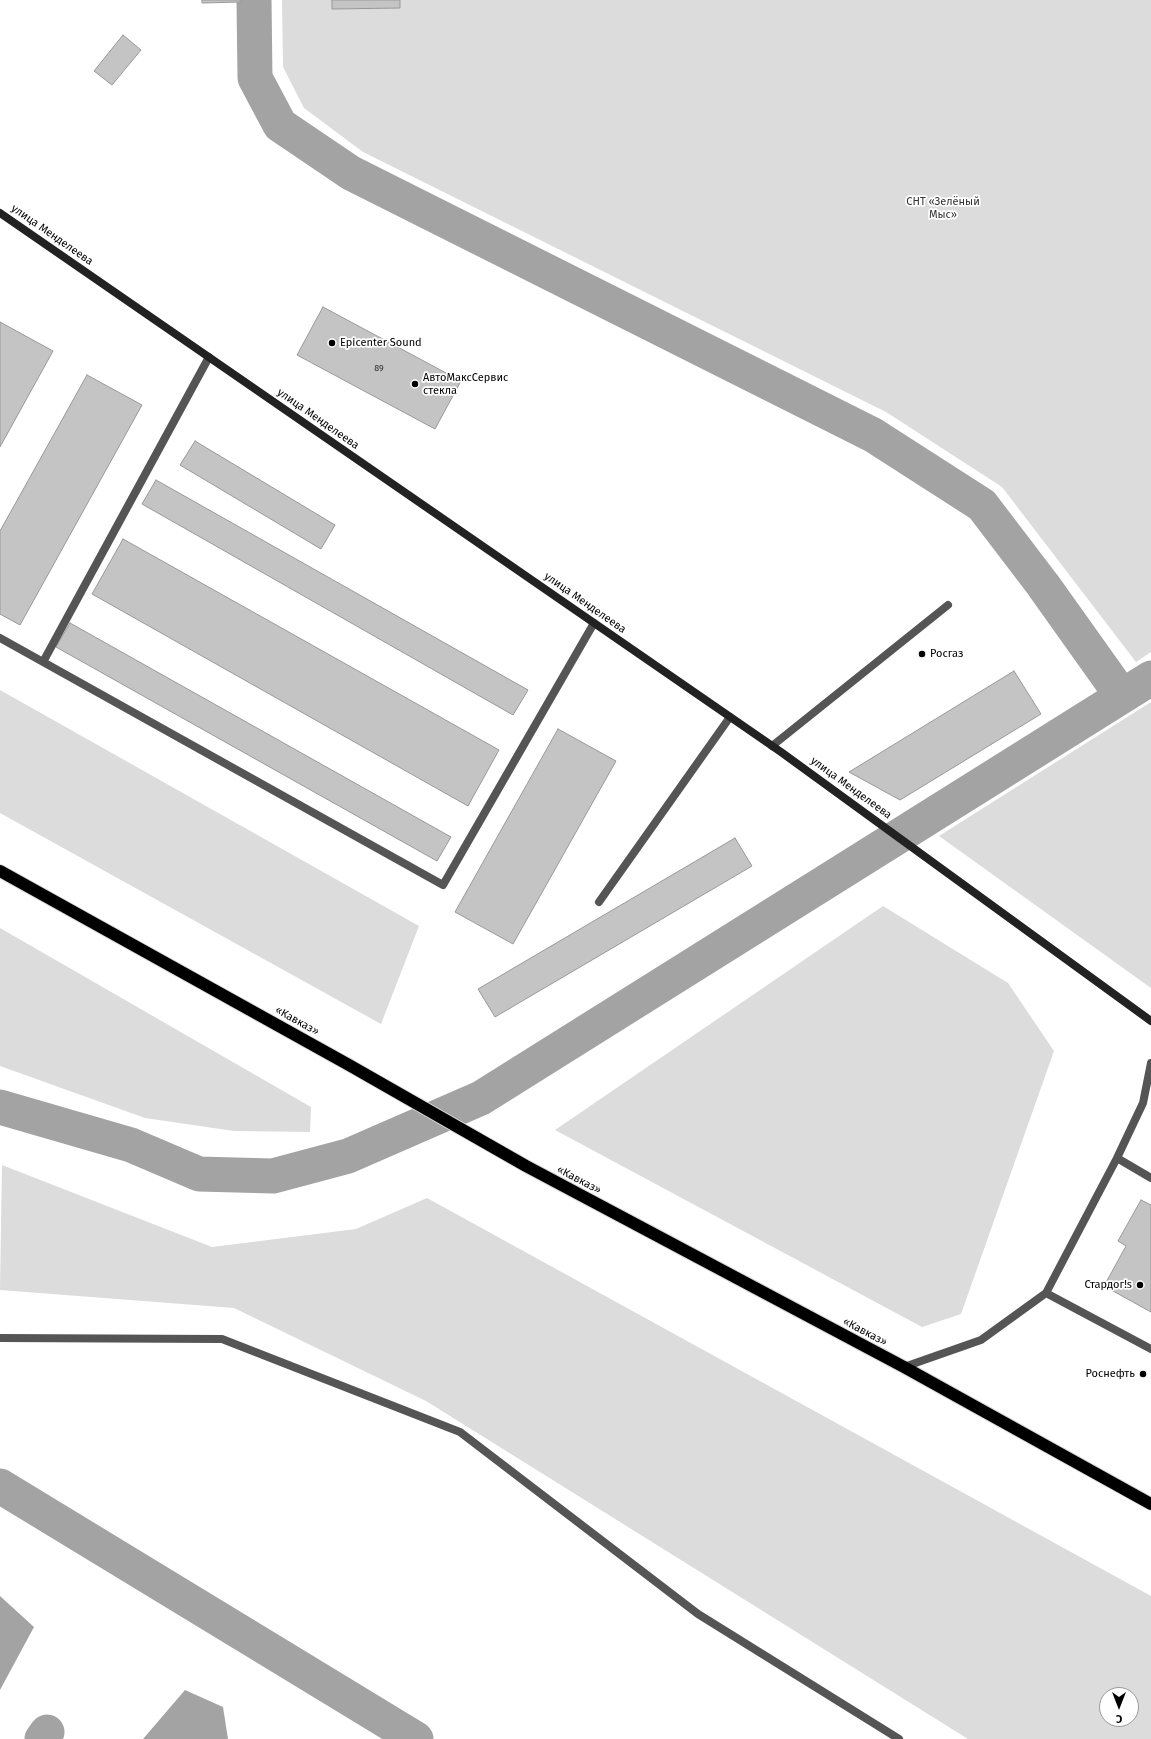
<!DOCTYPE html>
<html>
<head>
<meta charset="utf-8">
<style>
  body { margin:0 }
  #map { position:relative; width:1151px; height:1739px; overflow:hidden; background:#fff; font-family:"Fira Sans",sans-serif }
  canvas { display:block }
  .north { position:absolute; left:1099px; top:1687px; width:40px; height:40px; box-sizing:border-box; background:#fff; border:1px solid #999; border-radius:50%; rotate:180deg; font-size:11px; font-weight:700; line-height:16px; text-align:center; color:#000 }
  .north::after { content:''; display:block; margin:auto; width:14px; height:18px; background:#000; clip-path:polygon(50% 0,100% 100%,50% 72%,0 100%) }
</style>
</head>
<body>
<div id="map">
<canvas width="1151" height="1739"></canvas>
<div class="north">С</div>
</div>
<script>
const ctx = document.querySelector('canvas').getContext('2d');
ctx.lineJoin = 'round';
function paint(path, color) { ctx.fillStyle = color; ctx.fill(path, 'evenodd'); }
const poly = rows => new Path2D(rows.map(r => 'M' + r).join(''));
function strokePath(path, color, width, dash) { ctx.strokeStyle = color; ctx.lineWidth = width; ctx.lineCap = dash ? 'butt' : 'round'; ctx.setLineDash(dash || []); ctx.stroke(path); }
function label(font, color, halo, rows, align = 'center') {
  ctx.font = font + ' "Fira Sans",sans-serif'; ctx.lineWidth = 3.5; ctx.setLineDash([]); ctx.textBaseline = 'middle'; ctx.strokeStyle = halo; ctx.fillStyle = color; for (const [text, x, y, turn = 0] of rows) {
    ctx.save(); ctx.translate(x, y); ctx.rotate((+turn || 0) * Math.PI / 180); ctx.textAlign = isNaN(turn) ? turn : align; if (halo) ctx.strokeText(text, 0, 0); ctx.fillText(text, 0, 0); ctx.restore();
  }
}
paint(poly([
  [282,0,1151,0,1151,652,1136,662,1002,487,886,412,363,152,304,108,283,67],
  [0,690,419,926,381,1024,0,813],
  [1151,702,1151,988,939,836],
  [883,906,1008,983,1054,1051,961,1314,922,1327,555,1130],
  [0,928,311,1107,310,1132,234,1131,145,1118,0,1066],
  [2,1165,212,1247,356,1229,427,1198,1151,1596,1151,1739,968,1739,426,1401,234,1308,0,1290],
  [1107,1695,1131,1695,1131,1719,1107,1719]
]), '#dcdcdc');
paint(poly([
  [0,1596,34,1627,0,1690],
  [185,1690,223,1707,228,1739,143,1739]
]), '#a3a3a3');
strokePath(poly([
  [254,0,255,78,280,125,351,173,873,435,982,505,1043,585,1122,696],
  [0,1107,131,1145,199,1174,273,1176,348,1156,481,1098,1151,678],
  [0,1486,416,1739],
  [42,1739,47,1732]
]), '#a3a3a3', 35);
const building = poly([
  [202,0,241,0,241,2,202,3,202,0],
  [332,0,400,0,400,8,332,9,332,0],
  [123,35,141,50,112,85,94,71,123,35],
  [323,307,461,381,435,429,297,355,323,307],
  [0,322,53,351,0,447,0,322],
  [87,375,142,405,20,625,0,614,0,531,87,375],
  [195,441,335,525,321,549,180,465,195,441],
  [156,480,528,690,513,715,142,504,156,480],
  [123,539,499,750,468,806,92,594,123,539],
  [70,623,451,837,437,861,56,647,70,623],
  [1014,671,1041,714,900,800,849,772,1014,671],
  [558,729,616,761,513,944,455,912,558,729],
  [735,838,752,866,495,1017,478,989,735,838],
  [1141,1200,1151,1205,1151,1312,1104,1286,1126,1246,1118,1241,1141,1200]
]);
paint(building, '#c4c4c4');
strokePath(building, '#999', 1);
const highway = poly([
  [0,871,349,1065,526,1166,904,1367,1151,1504]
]);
strokePath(highway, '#dbdbdb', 14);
strokePath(poly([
  [0,638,443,885,594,623],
  [43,662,209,357],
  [772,746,948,605],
  [599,902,730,717],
  [1117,1158,1151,1178],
  [1046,1293,1151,1349],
  [0,1338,222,1339,460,1432,698,1614,899,1739],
  [904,1367,981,1340,1046,1293,1117,1158,1143,1103,1151,1063]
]), '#555', 8);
strokePath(poly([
  [0,213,781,752,1151,1021]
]), '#222', 8);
strokePath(highway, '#000', 12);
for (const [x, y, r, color] of [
  [332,343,4,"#000"],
  [415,384,4,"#000"],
  [922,654,4,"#000"],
  [1140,1285,4,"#000"],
  [1143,1374,4,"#000"]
]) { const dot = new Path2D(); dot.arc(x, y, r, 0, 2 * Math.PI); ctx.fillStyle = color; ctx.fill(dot); strokePath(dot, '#fff', 1.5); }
label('9px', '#313131', null, [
  ["89",379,368]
]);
label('11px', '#333', '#fff', [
  ["СНТ «Зелёный",943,202],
  ["Мыс»",943,215]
]);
label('11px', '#000', '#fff', [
  ["улица Менделеева",52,235,35],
  ["улица Менделеева",318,419,35],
  ["улица Менделеева",585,603,35],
  ["улица Менделеева",851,788,36],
  ["«Кавказ»",297,1021,29],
  ["«Кавказ»",579,1180,28],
  ["«Кавказ»",865,1332,28]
]);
label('11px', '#000', '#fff', [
  ["Epicenter Sound",340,343],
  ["АвтоМаксСервис",423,378],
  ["стекла",423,391],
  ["Росгаз",930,654],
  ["Стардог!s",1132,1285,"right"],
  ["Роснефть",1135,1374,"right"]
], 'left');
</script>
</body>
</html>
